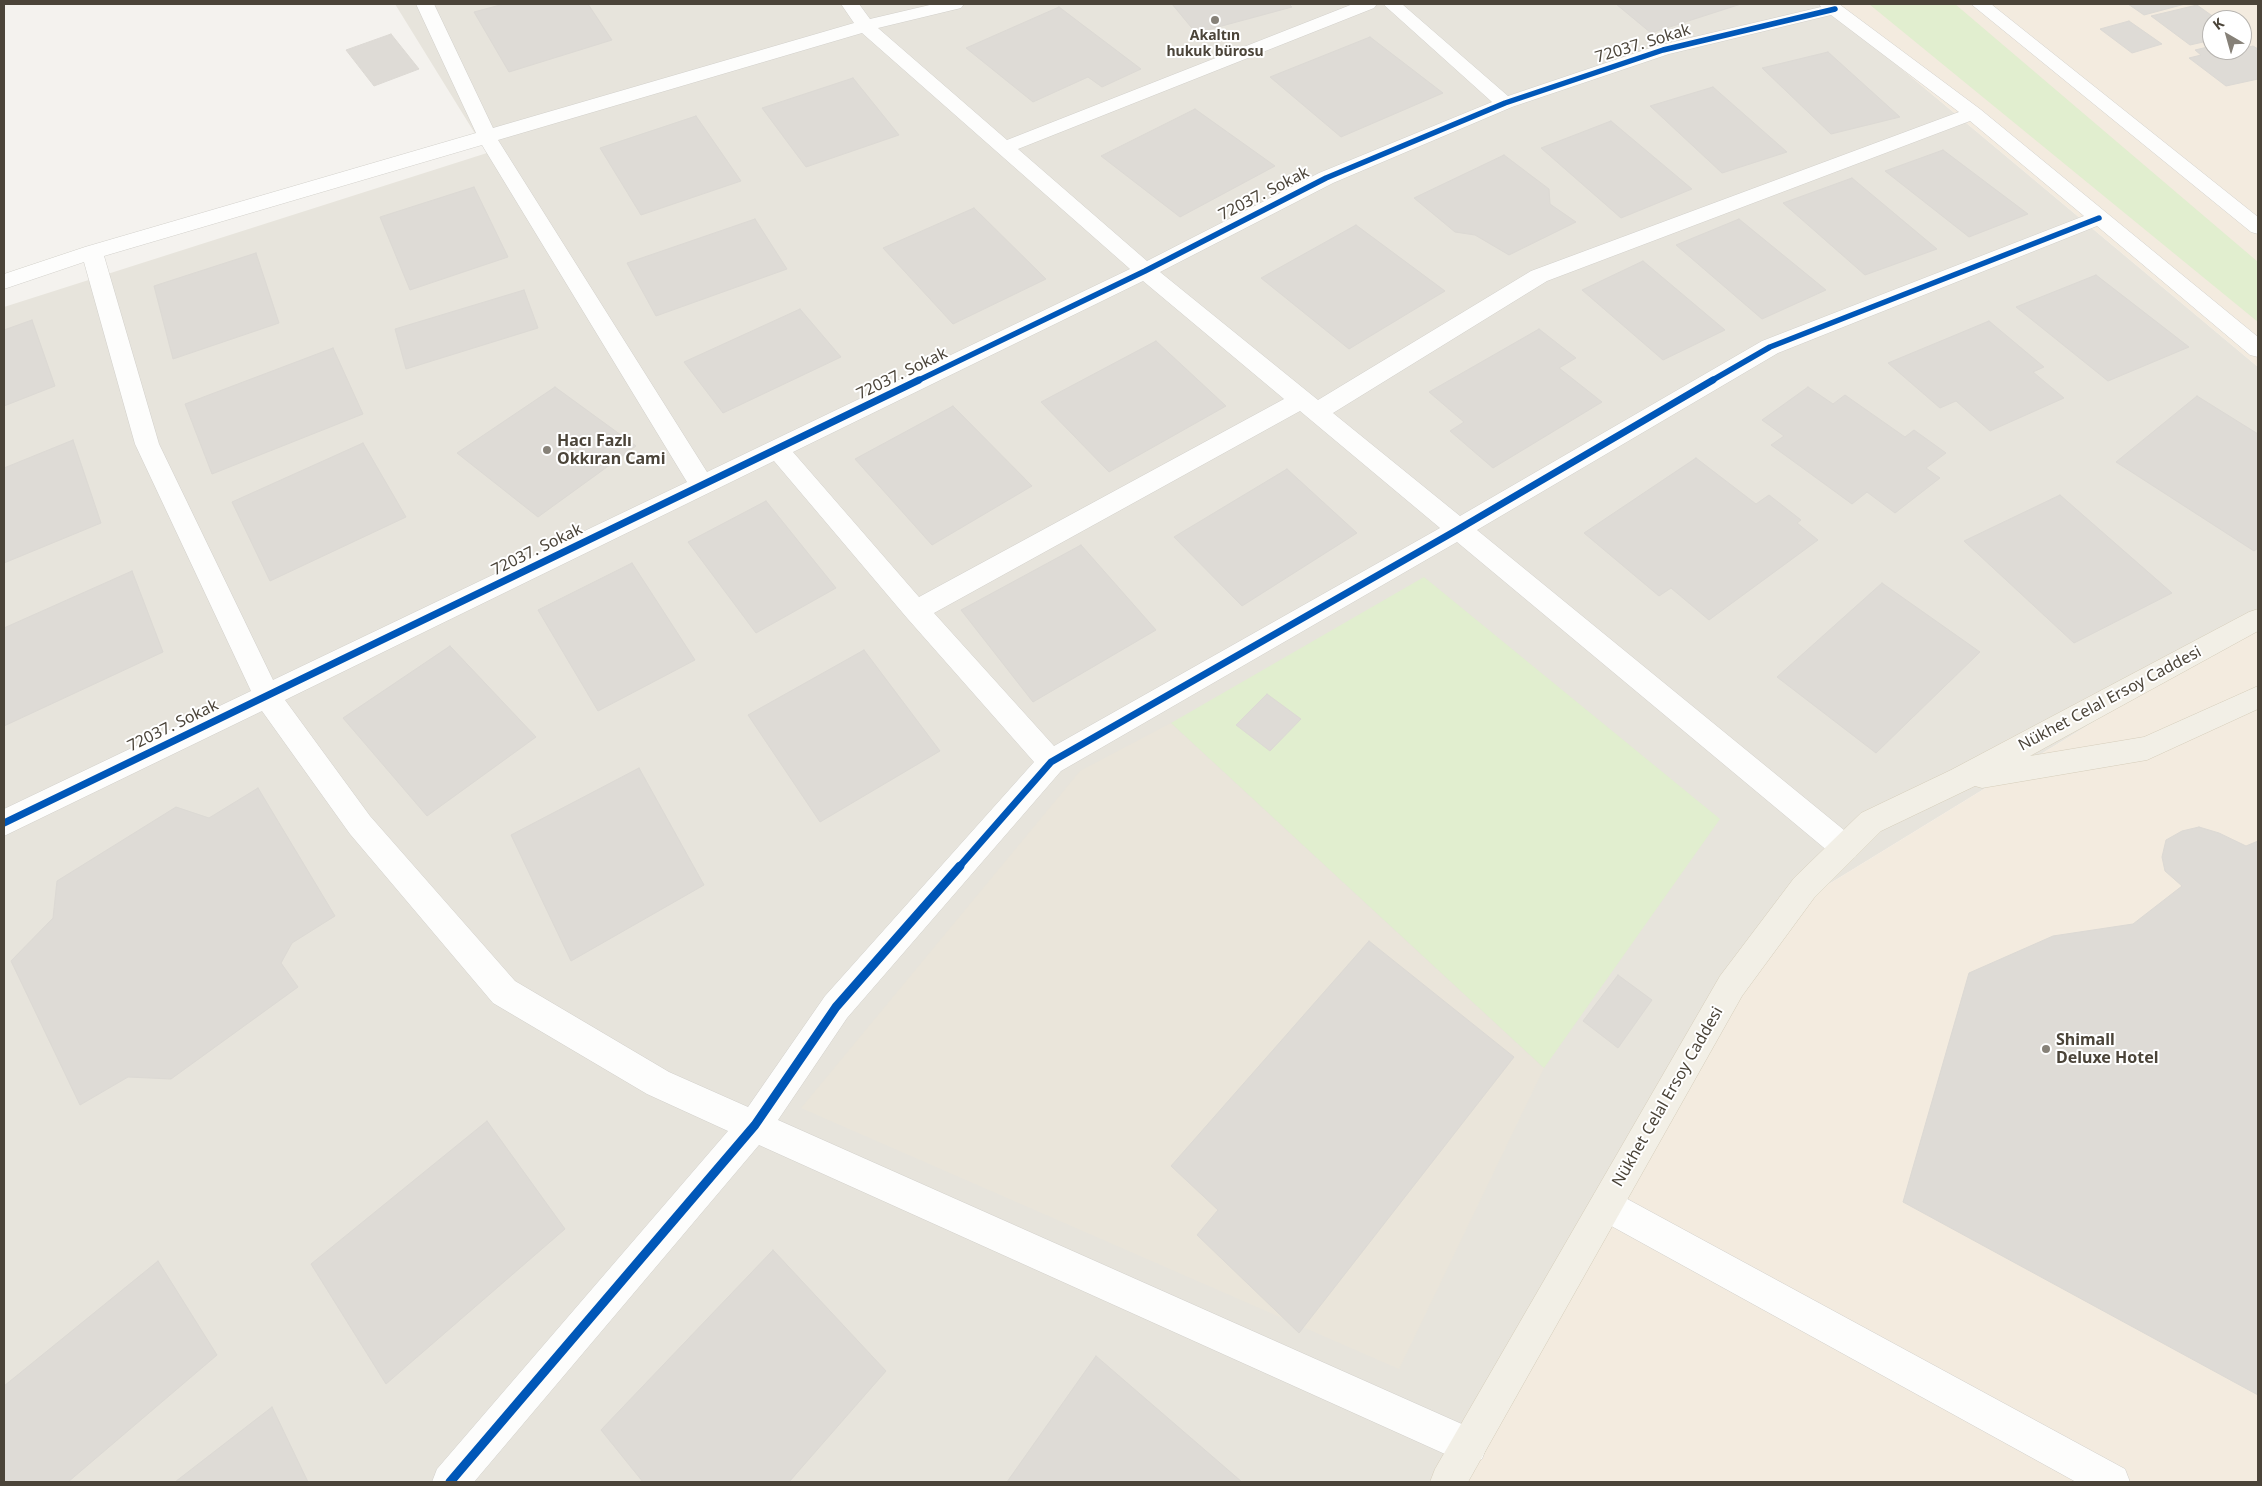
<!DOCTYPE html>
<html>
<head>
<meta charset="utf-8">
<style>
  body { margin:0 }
  #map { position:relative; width:2262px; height:1486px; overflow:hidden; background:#f4f2ee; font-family:"Noto Sans",sans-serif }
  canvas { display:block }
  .frame { position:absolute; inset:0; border:5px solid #4b4439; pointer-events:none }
  .north { position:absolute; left:2202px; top:10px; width:50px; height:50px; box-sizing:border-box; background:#fff; border:1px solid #b7b4b0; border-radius:50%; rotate:322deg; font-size:14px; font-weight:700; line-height:20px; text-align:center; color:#4b4439 }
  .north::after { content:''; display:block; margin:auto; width:18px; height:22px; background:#868178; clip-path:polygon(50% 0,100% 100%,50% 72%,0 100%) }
</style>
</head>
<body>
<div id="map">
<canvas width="2262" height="1486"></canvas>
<div class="frame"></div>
<div class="north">K</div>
</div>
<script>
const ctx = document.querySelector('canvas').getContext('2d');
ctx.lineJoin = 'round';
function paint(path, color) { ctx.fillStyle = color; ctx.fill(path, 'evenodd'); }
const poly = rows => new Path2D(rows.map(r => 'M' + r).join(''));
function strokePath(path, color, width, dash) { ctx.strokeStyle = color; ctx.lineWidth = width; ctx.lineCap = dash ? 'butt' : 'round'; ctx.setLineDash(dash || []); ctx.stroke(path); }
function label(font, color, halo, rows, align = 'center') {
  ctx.font = font + ' "Noto Sans",sans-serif'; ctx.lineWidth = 4; ctx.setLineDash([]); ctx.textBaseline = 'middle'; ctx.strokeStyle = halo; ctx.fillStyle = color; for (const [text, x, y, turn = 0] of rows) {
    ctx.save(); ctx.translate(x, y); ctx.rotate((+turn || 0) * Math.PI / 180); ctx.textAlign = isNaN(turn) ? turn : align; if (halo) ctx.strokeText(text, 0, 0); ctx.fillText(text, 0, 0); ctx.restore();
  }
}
paint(poly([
  [395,4,1824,4,2258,367,2258,621,1780,914,1468,1482,4,1482,4,307,487,153]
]), '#e7e4dc');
paint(poly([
  [1824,4,2258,4,2258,367],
  [2212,20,2242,20,2242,50,2212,50],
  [2258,621,2258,1482,1468,1482,1780,914]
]), '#f3ebdf');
paint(poly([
  [1171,723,1544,1068,1399,1369,801,1108,1080,771]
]), '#eae5da');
paint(poly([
  [1869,4,1955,4,2258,262,2258,322],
  [1424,577,1720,819,1544,1068,1171,723]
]), '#e1eecf');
const building = poly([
  [504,4,588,4,612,40,509,72,474,12,504,4],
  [1172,4,1289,4,1292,7,1196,33,1172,4],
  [1616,4,1741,4,1651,33,1616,4],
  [2128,4,2185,4,2144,15,2128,4],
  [2197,5,2218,20,2212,20,2212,40,2190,45,2151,16,2197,5],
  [1059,7,1141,69,1102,87,1088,77,1033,102,966,48,1059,7],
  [2129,21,2162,44,2132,53,2100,29,2129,21],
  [391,34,419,69,374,86,346,50,391,34],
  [1370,37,1443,93,1341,137,1270,77,1370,37],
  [2212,46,2212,50,2242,50,2242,46,2244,48,2253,46,2258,49,2258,79,2226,86,2189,58,2201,55,2195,50,2212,46],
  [1828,52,1900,117,1831,134,1762,68,1828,52],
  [853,78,899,135,806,167,762,108,853,78],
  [1713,87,1787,152,1722,173,1650,106,1713,87],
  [1195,109,1275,166,1180,217,1101,156,1195,109],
  [696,116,741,181,641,215,600,148,696,116],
  [1611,121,1692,189,1621,218,1541,148,1611,121],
  [1943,150,2028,214,1969,237,1885,171,1943,150],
  [1504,155,1549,189,1550,204,1576,222,1509,255,1475,235,1455,232,1414,198,1504,155],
  [1852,178,1937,249,1865,275,1783,203,1852,178],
  [474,187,508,257,410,290,380,217,474,187],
  [974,208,1046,279,953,324,883,248,974,208],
  [755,219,787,269,656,316,627,263,755,219],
  [1739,219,1826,290,1762,319,1676,245,1739,219],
  [1356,225,1445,291,1349,349,1261,278,1356,225],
  [256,253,279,323,173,359,154,286,256,253],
  [1643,261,1725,330,1663,360,1582,290,1643,261],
  [2096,275,2189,347,2108,381,2016,307,2096,275],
  [524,290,538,328,406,369,395,329,524,290],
  [800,309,841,357,723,413,684,362,800,309],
  [32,320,55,386,4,406,4,330,32,320],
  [1989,321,2044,367,2033,372,2064,398,1990,431,1956,401,1940,408,1888,363,1989,321],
  [1539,329,1576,358,1559,368,1602,402,1493,468,1450,431,1464,422,1429,392,1539,329],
  [1156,341,1226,406,1109,472,1041,402,1156,341],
  [333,348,363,414,212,474,185,404,333,348],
  [555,387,636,446,538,517,457,453,555,387],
  [1808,387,1833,404,1845,395,1905,437,1914,430,1946,453,1926,468,1940,478,1895,513,1867,492,1852,504,1771,445,1784,436,1762,420,1808,387],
  [2197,396,2258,434,2258,548,2254,551,2116,462,2197,396],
  [953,406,1032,486,932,545,855,459,953,406],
  [73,440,101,523,4,563,4,468,73,440],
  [363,443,406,517,270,581,232,502,363,443],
  [1696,458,1756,504,1769,495,1801,520,1797,523,1818,540,1709,620,1671,588,1659,596,1584,533,1696,458],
  [1287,469,1357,533,1242,606,1174,537,1287,469],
  [2060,495,2172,593,2074,643,1964,541,2060,495],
  [766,501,836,588,756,633,688,542,766,501],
  [1081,545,1156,630,1033,702,961,610,1081,545],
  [632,563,695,660,598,711,538,610,632,563],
  [132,571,163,652,4,726,4,628,132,571],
  [1882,583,1980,652,1876,753,1777,677,1882,583],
  [450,646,536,737,427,816,343,718,450,646],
  [864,650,940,751,820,822,748,715,864,650],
  [1267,694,1301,719,1270,751,1236,725,1267,694],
  [639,768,704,885,571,961,511,835,639,768],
  [258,788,335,916,292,943,281,963,298,987,171,1079,128,1077,80,1105,11,961,53,918,57,881,176,807,209,818,258,788],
  [2199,827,2219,833,2246,846,2258,841,2258,1395,1903,1202,1969,973,2053,936,2133,924,2182,886,2165,871,2162,857,2166,840,2182,831,2199,827],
  [1369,941,1514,1057,1299,1333,1197,1235,1218,1210,1171,1166,1369,941],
  [1618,975,1652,1000,1618,1048,1583,1021,1618,975],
  [487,1121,565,1229,386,1384,311,1264,487,1121],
  [773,1250,886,1371,789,1482,643,1482,601,1430,773,1250],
  [158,1261,217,1355,68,1482,4,1482,4,1386,158,1261],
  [1096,1356,1242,1482,1007,1482,1096,1356],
  [272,1407,308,1482,175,1482,272,1407]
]);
paint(building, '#dedbd6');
strokePath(building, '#dcd9d4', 1);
const minor = poly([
  [416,4,434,4,493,128,854,23,841,4,859,4,870,19,934,4,964,4,961,8,878,28,1007,140,1353,4,1377,4,1374,8,1018,149,1147,261,1319,173,1492,102,1383,4,1402,4,1508,96,1656,46,1821,7,1819,4,1839,4,1980,109,2258,337,2258,357,2250,355,2097,226,1778,353,1477,530,1855,839,1859,848,1855,857,1845,861,1835,857,1457,542,1061,771,847,1018,778,1120,1482,1433,1487,1446,1482,1459,1469,1464,1456,1459,759,1145,474,1482,432,1482,437,1469,728,1131,647,1094,493,1003,350,834,262,711,4,836,4,809,251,691,135,444,84,262,4,289,4,274,85,247,476,133,416,4],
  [1831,15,1959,112,1531,271,1318,400,1160,272,1333,183,1512,107,1669,54,1831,15],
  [862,33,1130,269,707,472,498,140,862,33],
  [1970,121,2084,216,1762,341,1460,516,1333,413,1547,281,1970,121],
  [482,145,687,482,273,680,159,444,104,256,482,145],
  [1143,281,1284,399,919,597,793,452,1143,281],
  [1300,411,1440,528,1054,746,934,613,1300,411],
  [774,461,907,618,1034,762,825,996,748,1107,669,1072,515,981,370,816,285,700,774,461],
  [1971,4,1991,4,2258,217,2258,234,2251,232,1971,4],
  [1607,1188,2125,1469,2130,1482,2076,1482,1595,1217,1590,1205,1595,1193,1607,1188]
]);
const major = poly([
  [2258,609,2258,631,2030,756,2144,737,2258,686,2258,709,2147,760,1982,788,1975,786,1881,831,1814,898,1742,996,1468,1482,1430,1482,1435,1469,1720,976,1794,878,1861,813,1951,770,2249,612,2258,609]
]);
strokePath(minor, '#d2d0cb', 1);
strokePath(major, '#d6cebb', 1);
paint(minor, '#fdfdfc');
paint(major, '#f2efe6');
strokePath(poly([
  [917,381,1145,271,1326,178,1505,103,1663,50,1835,9],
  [1711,381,1770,347,2099,218]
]), '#0057b8', 5.5);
strokePath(poly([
  [4,823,919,380],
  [959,867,1051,762,1457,530,1713,380]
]), '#0057b8', 7);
strokePath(poly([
  [450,1482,755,1125,836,1007,960,866]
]), '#0057b8', 9);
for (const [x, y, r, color] of [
  [1215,20,5,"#868178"],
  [547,450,5,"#868178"],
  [2046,1049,5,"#868178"]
]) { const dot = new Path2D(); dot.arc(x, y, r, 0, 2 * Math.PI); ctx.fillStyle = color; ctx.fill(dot); strokePath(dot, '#fff', 2); }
label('bold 14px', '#4b4439', '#fff', [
  ["Akaltın",1215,36],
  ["hukuk bürosu",1215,52]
]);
label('16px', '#4b4439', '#fff', [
  ["72037. Sokak",1643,44,-17],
  ["72037. Sokak",1264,194,-27],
  ["72037. Sokak",902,374,-26],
  ["72037. Sokak",537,550,-26],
  ["Nükhet Celal Ersoy Caddesi",2110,699,-28],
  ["72037. Sokak",173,726,-26],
  ["Nükhet Celal Ersoy Caddesi",1668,1097,-60]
]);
label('bold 16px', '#4b4439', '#fff', [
  ["Hacı Fazlı",557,441],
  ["Okkıran Cami",557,459],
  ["Shimall",2056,1040],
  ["Deluxe Hotel",2056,1058]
], 'left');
</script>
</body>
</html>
